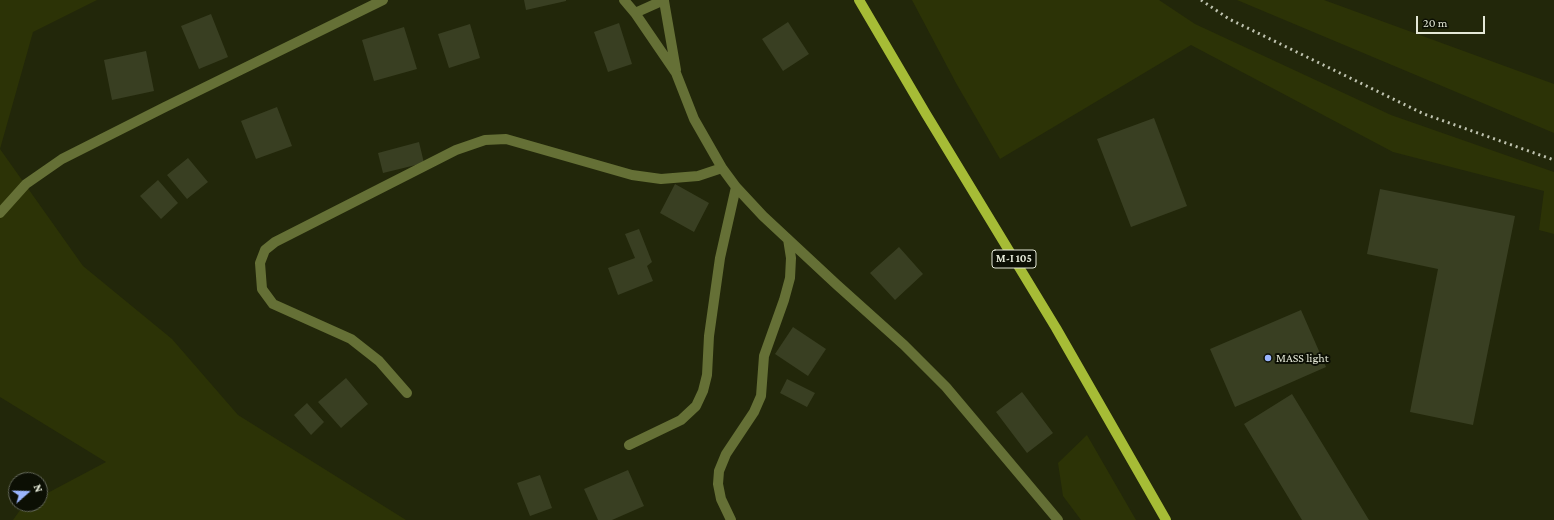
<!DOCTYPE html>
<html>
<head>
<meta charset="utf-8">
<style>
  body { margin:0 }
  #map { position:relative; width:1554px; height:520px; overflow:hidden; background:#22270a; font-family:"Crimson Pro",serif }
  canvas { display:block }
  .north { position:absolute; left:8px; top:472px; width:40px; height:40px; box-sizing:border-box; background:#0c0f04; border:1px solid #626658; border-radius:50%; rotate:70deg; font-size:11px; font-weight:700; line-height:16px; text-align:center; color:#e4e8d7 }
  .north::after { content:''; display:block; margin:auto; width:14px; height:18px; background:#9ab5fd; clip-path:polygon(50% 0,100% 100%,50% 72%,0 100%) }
  .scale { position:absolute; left:1416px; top:16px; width:69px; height:18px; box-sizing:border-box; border:2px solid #e4e8d7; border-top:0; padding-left:5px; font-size:12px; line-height:14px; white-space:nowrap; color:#e4e8d7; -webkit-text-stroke:3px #0c0f04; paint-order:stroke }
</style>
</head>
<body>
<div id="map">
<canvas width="1554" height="520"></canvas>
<div class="north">N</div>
<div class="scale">20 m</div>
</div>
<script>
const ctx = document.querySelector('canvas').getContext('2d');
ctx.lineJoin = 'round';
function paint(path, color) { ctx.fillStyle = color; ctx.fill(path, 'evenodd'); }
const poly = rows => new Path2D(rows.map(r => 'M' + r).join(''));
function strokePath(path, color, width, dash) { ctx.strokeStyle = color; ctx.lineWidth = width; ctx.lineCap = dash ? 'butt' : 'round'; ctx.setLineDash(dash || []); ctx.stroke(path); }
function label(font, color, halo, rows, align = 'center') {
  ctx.font = font + ' "Crimson Pro",serif'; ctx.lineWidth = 4; ctx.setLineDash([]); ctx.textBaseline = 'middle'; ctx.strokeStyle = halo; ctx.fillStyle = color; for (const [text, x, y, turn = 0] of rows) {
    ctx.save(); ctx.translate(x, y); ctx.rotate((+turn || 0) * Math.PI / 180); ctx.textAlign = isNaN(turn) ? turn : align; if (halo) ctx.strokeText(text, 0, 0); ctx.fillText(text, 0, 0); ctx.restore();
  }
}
paint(poly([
  [0,0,97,0,33,32,0,149,83,266,172,339,238,415,406,520,13,520,23,506,27,504,40,504,40,497,106,462,0,397],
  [912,0,1159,0,1195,24,1391,115,1554,172,1554,234,1539,230,1544,191,1393,152,1191,45,1000,159,956,83],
  [1237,0,1324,0,1554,84,1554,133],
  [1087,435,1136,520,1081,520,1063,496,1058,463]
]), '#2c3306');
paint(poly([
  [524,0,566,0,566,1,526,10],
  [211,14,228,57,199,69,181,26],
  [788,22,809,54,783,71,762,39],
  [619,23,632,64,608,72,594,32],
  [470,24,480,58,449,68,438,34],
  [404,27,417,69,374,81,362,40],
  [146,51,154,91,112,100,104,60],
  [277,107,292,146,256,159,241,121],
  [1154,118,1187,206,1131,227,1097,139],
  [419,142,424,163,383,173,378,153],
  [188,158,208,182,187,199,167,175],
  [158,180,178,203,161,219,140,196],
  [675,184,709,203,694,232,660,213],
  [1380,189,1515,216,1473,425,1410,412,1438,269,1367,254],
  [639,229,652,262,647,266,653,281,618,295,608,268,635,258,625,234],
  [899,247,923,274,895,300,870,273],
  [1301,310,1326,367,1235,407,1210,349],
  [793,327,826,349,808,376,775,354],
  [346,378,368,404,341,428,318,402],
  [787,379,815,393,807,407,780,393],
  [1022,392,1053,433,1027,453,996,412],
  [1292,394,1369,520,1302,520,1244,424],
  [307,403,324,422,311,435,294,415],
  [628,470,644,506,612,520,598,520,584,489],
  [540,475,552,508,530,516,517,483]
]), '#393f22');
strokePath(poly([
  [624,0,635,13,676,73,694,119,722,168,736,187,763,216,836,284,904,345,946,387,1058,520],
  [664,1,676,70],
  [635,13,664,0],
  [0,213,26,184,62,159,165,107,383,0],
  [407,393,379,361,351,339,273,304,262,289,260,263,265,250,275,242,456,150,485,140,506,139,632,175,661,179,698,176,722,168],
  [629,445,681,420,696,406,703,391,707,375,709,336,720,258,736,187],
  [731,520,721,499,718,484,719,471,726,454,754,412,761,396,764,356,784,300,790,278,791,258,788,239]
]), '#657036', 10);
strokePath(poly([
  [859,0,926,114,1056,328,1166,520]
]), '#a6bc36', 10);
strokePath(poly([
  [1201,0,1229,19,1424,114,1554,160]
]), '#bfc3b0', 3, [2, 4]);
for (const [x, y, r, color] of [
  [1268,358,4,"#9ab5fd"]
]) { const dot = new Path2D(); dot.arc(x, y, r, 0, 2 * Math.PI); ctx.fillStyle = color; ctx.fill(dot); strokePath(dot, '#0c0f04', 1.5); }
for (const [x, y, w] of [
  [1014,259,44]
]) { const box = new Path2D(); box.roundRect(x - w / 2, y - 9, w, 18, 3); ctx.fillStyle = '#0c0f04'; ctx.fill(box); strokePath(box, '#e4e8d7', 1); }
label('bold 11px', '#e4e8d7', null, [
  ["M-I 105",1014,259]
]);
label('12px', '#e4e8d7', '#0c0f04', [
  ["MASS light",1276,358]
], 'left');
</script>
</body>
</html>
